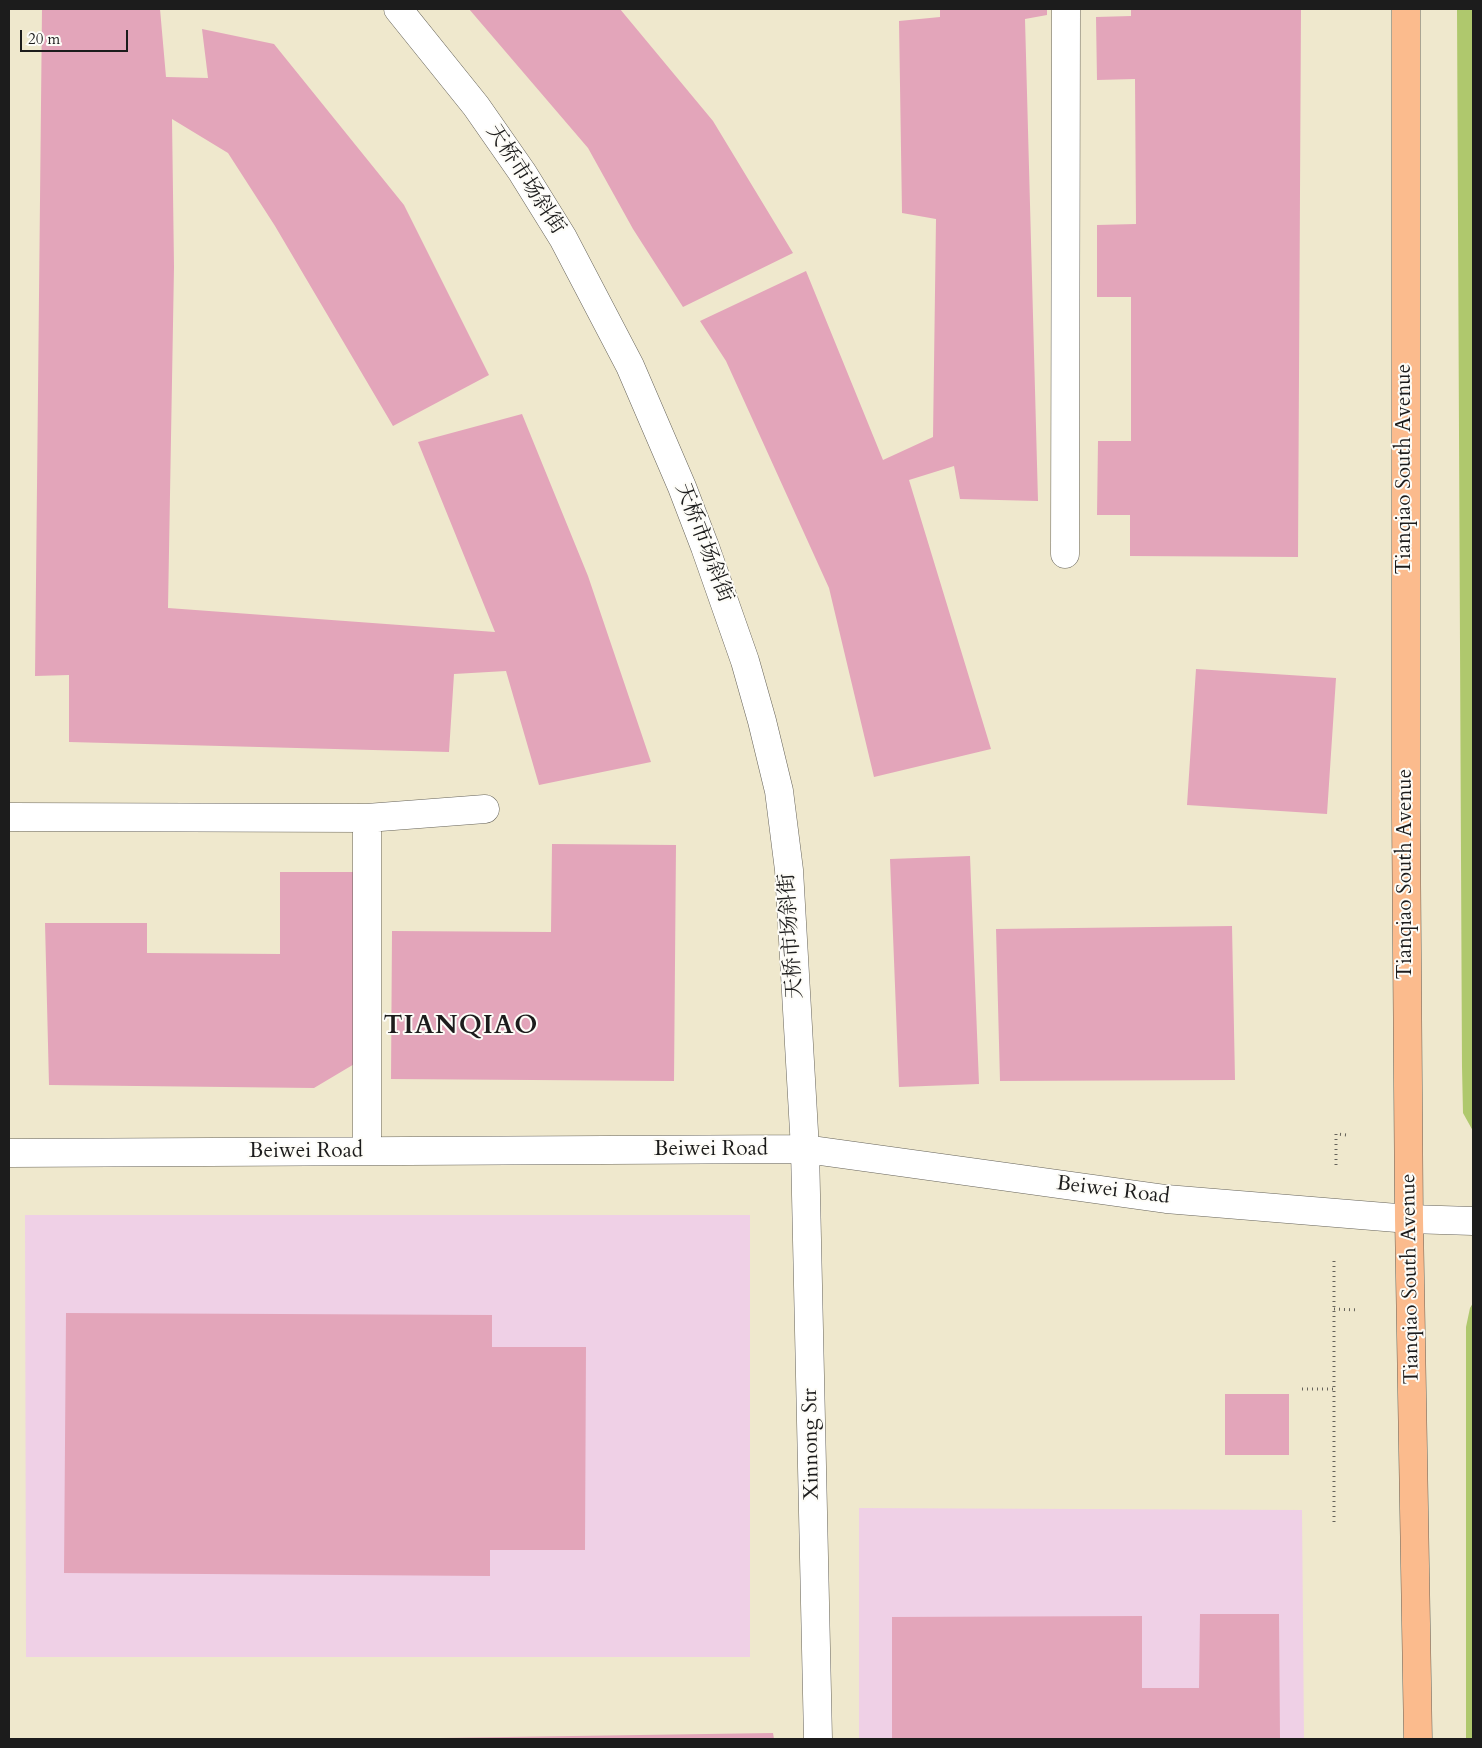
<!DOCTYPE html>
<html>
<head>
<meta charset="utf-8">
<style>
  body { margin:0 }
  #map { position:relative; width:1482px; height:1748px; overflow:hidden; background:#efe8cd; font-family:Cardo,serif }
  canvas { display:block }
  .frame { position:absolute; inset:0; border:10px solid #1c1c1c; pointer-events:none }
  .scale { position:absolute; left:20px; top:30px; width:108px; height:22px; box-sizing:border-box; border:2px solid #1c1c1c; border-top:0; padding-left:6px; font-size:15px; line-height:18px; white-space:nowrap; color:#1c1c1c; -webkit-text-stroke:4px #fdfcf7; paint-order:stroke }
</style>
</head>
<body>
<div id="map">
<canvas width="1482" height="1748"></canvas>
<div class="frame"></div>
<div class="scale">20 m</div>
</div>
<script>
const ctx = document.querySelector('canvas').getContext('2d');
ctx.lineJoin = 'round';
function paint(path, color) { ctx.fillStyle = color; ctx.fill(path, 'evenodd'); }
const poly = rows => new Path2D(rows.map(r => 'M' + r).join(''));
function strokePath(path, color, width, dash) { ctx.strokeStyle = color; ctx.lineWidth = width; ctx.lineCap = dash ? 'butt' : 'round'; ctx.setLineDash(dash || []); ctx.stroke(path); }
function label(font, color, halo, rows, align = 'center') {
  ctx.font = font + ' Cardo,"Noto Serif SC",serif'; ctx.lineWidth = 4; ctx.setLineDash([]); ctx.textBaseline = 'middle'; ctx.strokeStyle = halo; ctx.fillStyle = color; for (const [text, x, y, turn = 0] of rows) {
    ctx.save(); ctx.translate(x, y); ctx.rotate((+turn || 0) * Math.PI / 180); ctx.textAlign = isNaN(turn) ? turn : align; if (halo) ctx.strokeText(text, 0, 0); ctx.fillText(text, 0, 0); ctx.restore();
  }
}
paint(poly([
  [25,1215,750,1215,750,1657,26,1657],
  [859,1508,1302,1510,1304,1739,859,1739]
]), '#efd0e6');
paint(poly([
  [1457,9,1473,9,1473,1131,1463,1113,1462,1067],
  [1473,1303,1473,1739,1466,1739,1466,1327,1470,1308]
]), '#afc86d');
paint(poly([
  [42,9,160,9,166,77,208,78,202,29,274,44,404,205,489,375,393,426,275,226,228,153,172,119,174,267,168,608,495,632,418,442,522,414,588,576,651,762,539,785,506,671,454,674,449,752,69,742,69,675,35,676],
  [469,9,620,9,713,121,793,253,683,307,633,229,588,148],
  [940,9,1047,9,1047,15,1025,19,1038,501,960,499,954,466,909,480,991,749,874,777,829,588,726,361,700,321,806,271,883,460,933,437,936,219,902,213,899,21,940,17],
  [1131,9,1301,9,1298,557,1130,556,1130,515,1097,515,1098,441,1131,441,1131,297,1097,297,1097,225,1136,224,1135,79,1097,80,1096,17,1131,16],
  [1196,669,1336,678,1327,814,1187,805],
  [552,844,676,845,674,1081,391,1079,392,931,551,932],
  [970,856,979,1084,899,1087,890,859],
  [280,872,361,872,361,1060,314,1088,49,1085,45,923,147,923,147,953,280,954],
  [1232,926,1235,1080,1000,1081,996,929],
  [66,1313,492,1315,492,1347,586,1347,585,1550,490,1550,490,1576,64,1573],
  [1225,1394,1289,1394,1289,1455,1225,1455],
  [1200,1614,1279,1614,1280,1739,892,1739,892,1617,1142,1616,1142,1688,1199,1688],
  [773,1733,774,1739,440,1739,440,1738]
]), '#e3a5ba');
const minor = poly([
  [398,9,476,106,522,172,563,238,630,366,682,487,705,547,745,661,762,721,779,791,789,870,805,1149,818,1739],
  [1065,554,1066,9],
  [9,817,367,818,485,809],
  [367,1151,367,818],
  [9,1153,805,1149,1166,1199,1409,1219,1473,1221]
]);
const major = poly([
  [1406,9,1406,817,1409,1219,1418,1739]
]);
strokePath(minor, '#66635a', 29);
strokePath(major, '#66635a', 29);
strokePath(poly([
  [1336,1165,1336,1134,1347,1135],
  [1334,1309,1359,1310],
  [1302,1389,1335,1389],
  [1334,1522,1334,1257]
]), '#66635a', 3, [1, 4]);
strokePath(minor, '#fff', 28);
strokePath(major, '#fbbb8d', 28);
label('21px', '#1c1c1c', '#fdfcf7', [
  ["天桥市场斜街",525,180,57],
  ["Tianqiao South Avenue",1405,469,-90],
  ["天桥市场斜街",703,543,69],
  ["Tianqiao South Avenue",1406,874,-90],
  ["天桥市场斜街",792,936,-94],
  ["Beiwei Road",711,1150],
  ["Beiwei Road",306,1152],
  ["Beiwei Road",1113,1191,7],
  ["Tianqiao South Avenue",1411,1279,-91],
  ["Xinnong Str",812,1444,-91]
]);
ctx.letterSpacing = '1px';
label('bold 26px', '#1c1c1c', '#fdfcf7', [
  ["TIANQIAO",461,1027]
]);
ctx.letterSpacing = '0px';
</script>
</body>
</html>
